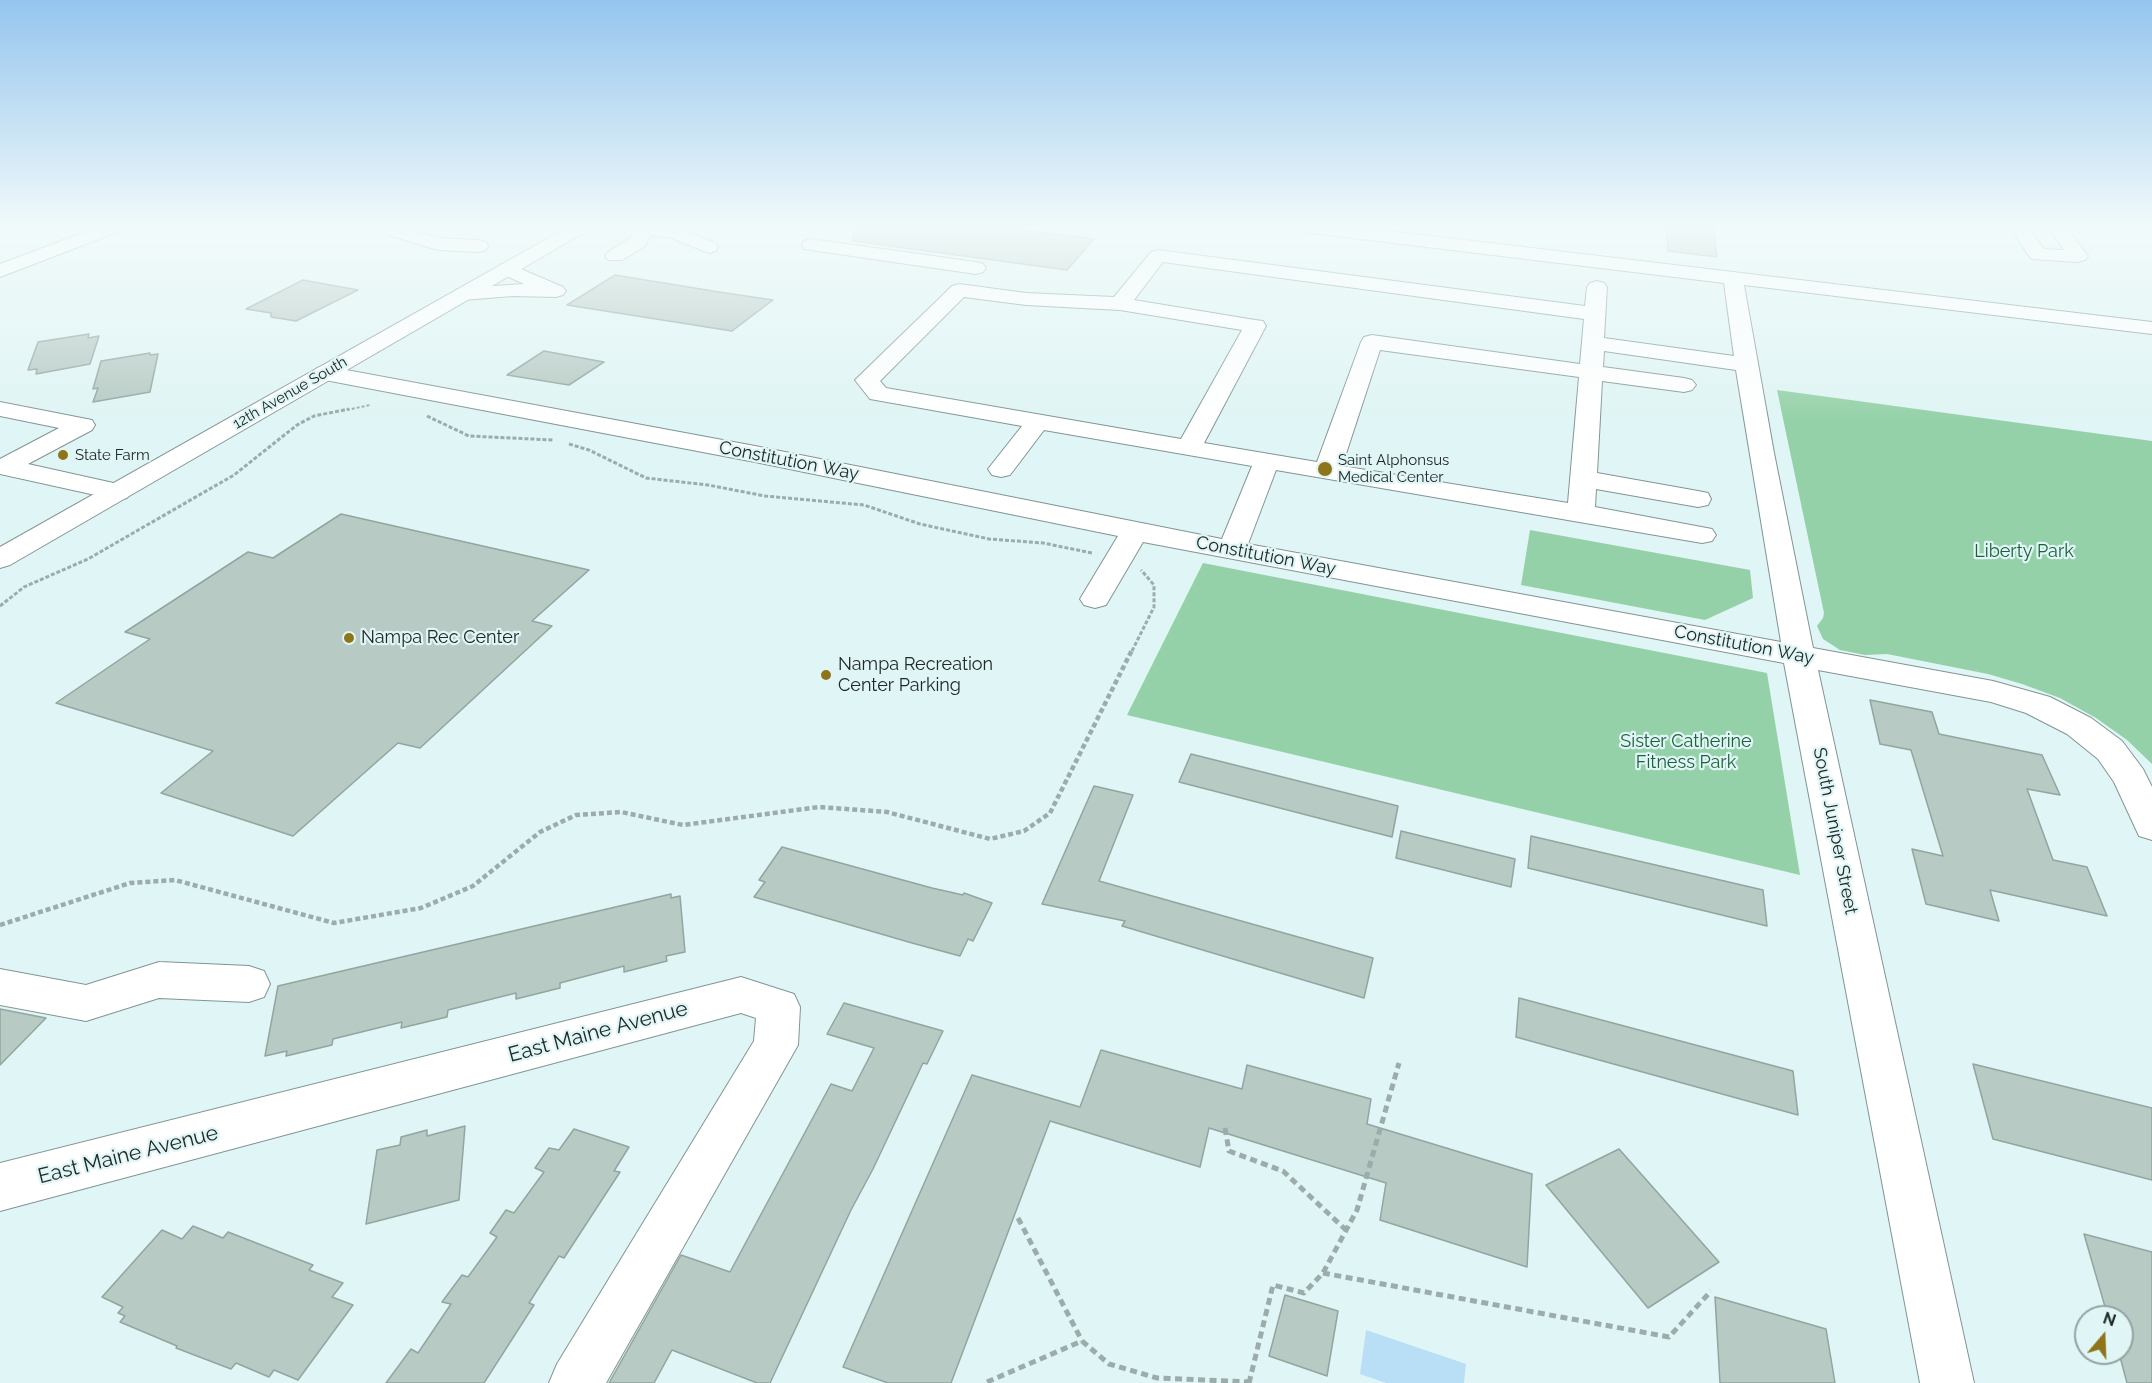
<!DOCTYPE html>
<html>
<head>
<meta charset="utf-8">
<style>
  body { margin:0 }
  #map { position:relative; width:2152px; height:1383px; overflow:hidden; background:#e0f5f5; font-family:Raleway,sans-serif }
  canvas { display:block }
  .north { position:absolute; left:2074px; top:1305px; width:60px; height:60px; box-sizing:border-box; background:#e0f5f5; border:2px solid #94a3a3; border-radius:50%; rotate:19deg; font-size:16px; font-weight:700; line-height:24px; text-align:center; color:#212928 }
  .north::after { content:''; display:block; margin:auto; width:21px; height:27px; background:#8e751a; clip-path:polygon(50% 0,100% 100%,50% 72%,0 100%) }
</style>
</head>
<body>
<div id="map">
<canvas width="2152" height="1383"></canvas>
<div class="north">N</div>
</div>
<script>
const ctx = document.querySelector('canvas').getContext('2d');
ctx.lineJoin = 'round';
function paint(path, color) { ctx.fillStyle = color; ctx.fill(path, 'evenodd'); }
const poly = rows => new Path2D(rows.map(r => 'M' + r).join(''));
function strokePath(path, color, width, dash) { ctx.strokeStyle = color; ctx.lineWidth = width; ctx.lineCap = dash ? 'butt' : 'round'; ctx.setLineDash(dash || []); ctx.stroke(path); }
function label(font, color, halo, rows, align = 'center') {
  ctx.font = font + ' Raleway,sans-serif'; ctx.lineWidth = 4.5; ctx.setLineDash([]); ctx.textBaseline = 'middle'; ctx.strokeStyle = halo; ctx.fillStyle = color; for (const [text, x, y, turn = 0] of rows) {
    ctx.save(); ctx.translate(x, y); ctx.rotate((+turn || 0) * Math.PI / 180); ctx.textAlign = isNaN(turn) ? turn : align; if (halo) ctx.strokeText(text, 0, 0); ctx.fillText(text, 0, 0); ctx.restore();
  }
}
paint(poly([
  [1777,390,2152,441,2152,764,2127,740,2096,718,2060,698,2022,684,1988,674,1887,654,1865,655,1840,650,1823,639,1817,626,1823,618,1824,613],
  [1530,530,1750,570,1753,598,1705,620,1521,585],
  [1203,563,1767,673,1800,875,1127,715]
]), '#95d1a8');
paint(poly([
  [1366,1330,1466,1364,1464,1383,1386,1383,1360,1374]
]), '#b9dff7');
const building = poly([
  [854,227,999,227,1094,239,1067,270,853,241,854,227],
  [1666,227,1713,227,1717,257,1668,251,1666,227],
  [615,275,719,292,773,300,732,331,567,305,615,275],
  [303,280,358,290,296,321,271,317,271,313,246,309,303,280],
  [89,334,88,338,99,336,90,364,36,374,37,369,28,370,38,342,89,334],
  [544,351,604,362,569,385,507,375,544,351],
  [150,353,150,355,158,354,150,392,93,402,98,388,93,389,101,361,150,353],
  [341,514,589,570,532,621,552,626,420,748,398,743,293,836,161,793,213,751,56,703,150,639,125,632,248,552,273,558,341,514],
  [1870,700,1932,712,1939,734,2042,755,2060,795,2027,789,2053,860,2087,867,2107,916,1990,890,1999,921,1926,904,1912,849,1943,856,1911,750,1880,744,1870,700],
  [1191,754,1398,806,1392,837,1179,782,1191,754],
  [1094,786,1133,795,1099,881,1373,958,1364,998,1122,926,1125,921,1042,904,1094,786],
  [1401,831,1515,859,1511,887,1396,858,1401,831],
  [1531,836,1763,890,1767,926,1528,868,1531,836],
  [782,847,932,888,963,895,964,893,992,903,973,941,968,939,960,956,912,943,754,897,765,882,759,880,782,847],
  [671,894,671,898,680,896,685,952,666,956,667,961,624,972,624,966,560,983,560,988,516,999,516,993,448,1010,447,1017,401,1028,402,1022,333,1039,332,1045,286,1056,287,1051,265,1056,278,986,671,894],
  [1519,998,1793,1071,1798,1115,1516,1037,1519,998],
  [844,1003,943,1031,927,1064,923,1063,873,1169,851,1210,770,1383,757,1383,672,1350,654,1383,609,1383,681,1255,730,1272,831,1084,852,1091,874,1048,827,1034,844,1003],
  [0,1009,46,1018,0,1065,0,1009],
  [1101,1050,1242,1089,1247,1065,1371,1099,1367,1124,1532,1174,1527,1267,1380,1220,1386,1183,1209,1128,1200,1167,1050,1121,951,1383,888,1383,843,1367,972,1075,1080,1107,1101,1050],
  [1973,1064,2152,1108,2152,1180,1993,1139,1973,1064],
  [465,1126,459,1200,366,1224,377,1150,400,1145,401,1137,427,1130,427,1136,465,1126],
  [574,1129,629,1147,614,1171,620,1172,564,1258,559,1256,529,1303,534,1305,484,1383,386,1383,411,1349,418,1353,451,1304,442,1302,462,1275,468,1277,497,1237,490,1233,506,1210,514,1213,544,1172,535,1168,549,1148,559,1150,574,1129],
  [1619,1149,1719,1262,1648,1308,1546,1185,1619,1149],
  [193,1226,223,1238,228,1232,313,1265,309,1270,343,1283,332,1297,353,1305,298,1380,274,1370,269,1377,236,1363,231,1369,176,1348,177,1346,120,1322,125,1316,118,1313,123,1307,102,1297,162,1230,182,1239,193,1226],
  [2084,1234,2152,1252,2152,1383,2127,1383,2119,1353,2122,1353,2122,1317,2108,1317,2084,1234],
  [1285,1295,1338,1311,1327,1376,1269,1356,1285,1295],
  [1715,1297,1826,1329,1835,1383,1720,1383,1715,1297]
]);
paint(building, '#b7cac4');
strokePath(building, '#92a59f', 1.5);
const minor = poly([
  [98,227,123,227,120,231,0,277,0,264,98,227],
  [389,227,409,227,408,229,439,238,479,240,486,242,488,246,486,250,479,252,438,250,388,235,386,231,389,227],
  [628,227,675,227,716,243,718,247,716,251,709,253,671,238,651,235,644,247,622,260,608,260,605,256,608,252,633,236,632,231,628,227],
  [1302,227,1356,227,2152,322,2152,334,1744,285,1774,453,1813,648,1993,681,2050,697,2091,718,2122,741,2143,769,2152,787,2152,840,2139,836,2114,782,2098,759,2067,734,2026,713,1991,702,1818,670,1974,1383,1920,1383,1784,663,1143,542,1106,605,1095,608,1084,605,1080,599,1118,536,755,462,325,380,317,378,314,373,317,368,325,366,755,446,1222,539,1252,466,1044,430,1010,475,1001,477,992,475,988,469,1022,426,870,399,855,380,952,286,959,284,1026,293,1114,297,1151,252,1158,250,1585,306,1587,287,1590,283,1597,281,1604,283,1607,287,1604,338,1734,356,1724,283,1311,233,1305,231,1302,227],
  [1163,262,1584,319,1580,364,1372,335,1364,337,1361,342,1317,462,1204,443,1266,326,1263,321,1255,320,1134,300,1163,262],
  [964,297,1026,305,1120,310,1242,330,1181,439,886,388,880,381,964,297],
  [1380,350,1579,377,1568,503,1342,466,1380,350],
  [1604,351,1736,370,1781,642,1248,544,1276,470,1702,543,1712,541,1716,535,1712,529,1595,507,1596,489,1698,507,1708,505,1711,499,1708,493,1698,491,1597,473,1602,381,1684,392,1692,390,1696,385,1692,380,1684,378,1603,367,1604,351],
  [2010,227,2028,227,2044,249,2064,250,2048,227,2066,227,2088,256,2085,260,2078,262,2031,259,2010,227],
  [811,239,976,262,983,264,986,268,983,272,976,274,804,249,802,245,804,241,811,239],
  [507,263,563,287,566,291,563,295,556,297,513,296,463,300,456,298,453,294,456,290,463,288,524,284,500,273,497,269,500,265,507,263],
  [0,402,92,420,95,425,92,430,28,464,127,486,131,492,127,498,118,500,0,474,0,459,59,428,0,416,0,402],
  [159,962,249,966,264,971,270,984,264,997,249,1002,159,998,86,1021,0,1005,0,969,86,985,159,962],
  [741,977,794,994,800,1007,798,1045,606,1383,549,1383,557,1364,754,1041,756,1018,741,1013,0,1211,0,1163,741,977]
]);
const major = poly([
  [568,227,590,227,587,231,10,565,0,568,0,547,568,227]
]);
strokePath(minor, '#829594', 2);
strokePath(major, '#829594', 2);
strokePath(poly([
  [342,411,370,405]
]), '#9bacab', 2, [3, 2]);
strokePath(poly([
  [427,416,469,436,553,440],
  [569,444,589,450,646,478,708,485,765,496,864,505,920,524,989,539,1043,543,1092,553],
  [0,606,24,587,88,559,234,475,297,425,314,416,349,409],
  [1132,651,1154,607,1154,585,1141,570]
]), '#9bacab', 3, [4, 2]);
strokePath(poly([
  [0,925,130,883,175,880,334,923,421,908,473,886,540,832,576,815,621,812,683,825,819,807,887,812,990,839,1024,831,1050,813,1132,650]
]), '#9bacab', 4.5, [5, 3]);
strokePath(poly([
  [1225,1128,1229,1151,1283,1171,1346,1230],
  [1018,1218,1082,1341],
  [1323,1273,1669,1337,1711,1291],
  [987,1382,1082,1341,1109,1364,1157,1378,1249,1382],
  [1249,1383,1273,1285,1304,1293,1323,1273,1357,1210,1399,1063]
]), '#9bacab', 5, [7, 4.5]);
paint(minor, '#fff');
paint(major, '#fff');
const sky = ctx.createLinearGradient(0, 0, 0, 420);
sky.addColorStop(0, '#95c5ee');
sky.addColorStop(0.54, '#f1fafa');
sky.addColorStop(1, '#f1fafa00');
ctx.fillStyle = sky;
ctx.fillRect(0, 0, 2152, 420);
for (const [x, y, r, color] of [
  [63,455,6,"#8e751a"],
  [1325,469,8,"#8e751a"],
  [349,638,6,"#8e751a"],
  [826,675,6,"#8e751a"]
]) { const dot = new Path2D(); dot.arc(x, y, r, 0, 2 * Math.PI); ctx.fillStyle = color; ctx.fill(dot); strokePath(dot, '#e0f5f5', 2); }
label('15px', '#212928', '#e0f5f5', [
  ["12th Avenue South",290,393,-30]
]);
label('15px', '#212928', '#e0f5f5', [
  ["State Farm",75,455],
  ["Saint Alphonsus",1338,460],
  ["Medical Center",1338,477]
], 'left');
label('18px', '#212928', '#e0f5f5', [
  ["Constitution Way",789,461,11],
  ["Constitution Way",1266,556,11],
  ["Constitution Way",1744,645,11],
  ["South Juniper Street",1835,831,79]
]);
label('18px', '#1c613a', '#e0f5f5', [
  ["Liberty Park",2024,552],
  ["Sister Catherine",1686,742],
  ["Fitness Park",1686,763]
]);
label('18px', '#212928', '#e0f5f5', [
  ["Nampa Rec Center",361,638],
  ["Nampa Recreation",838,665],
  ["Center Parking",838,686]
], 'left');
label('21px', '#212928', '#e0f5f5', [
  ["East Maine Avenue",598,1032,-15],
  ["East Maine Avenue",128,1155,-14]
]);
</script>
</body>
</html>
